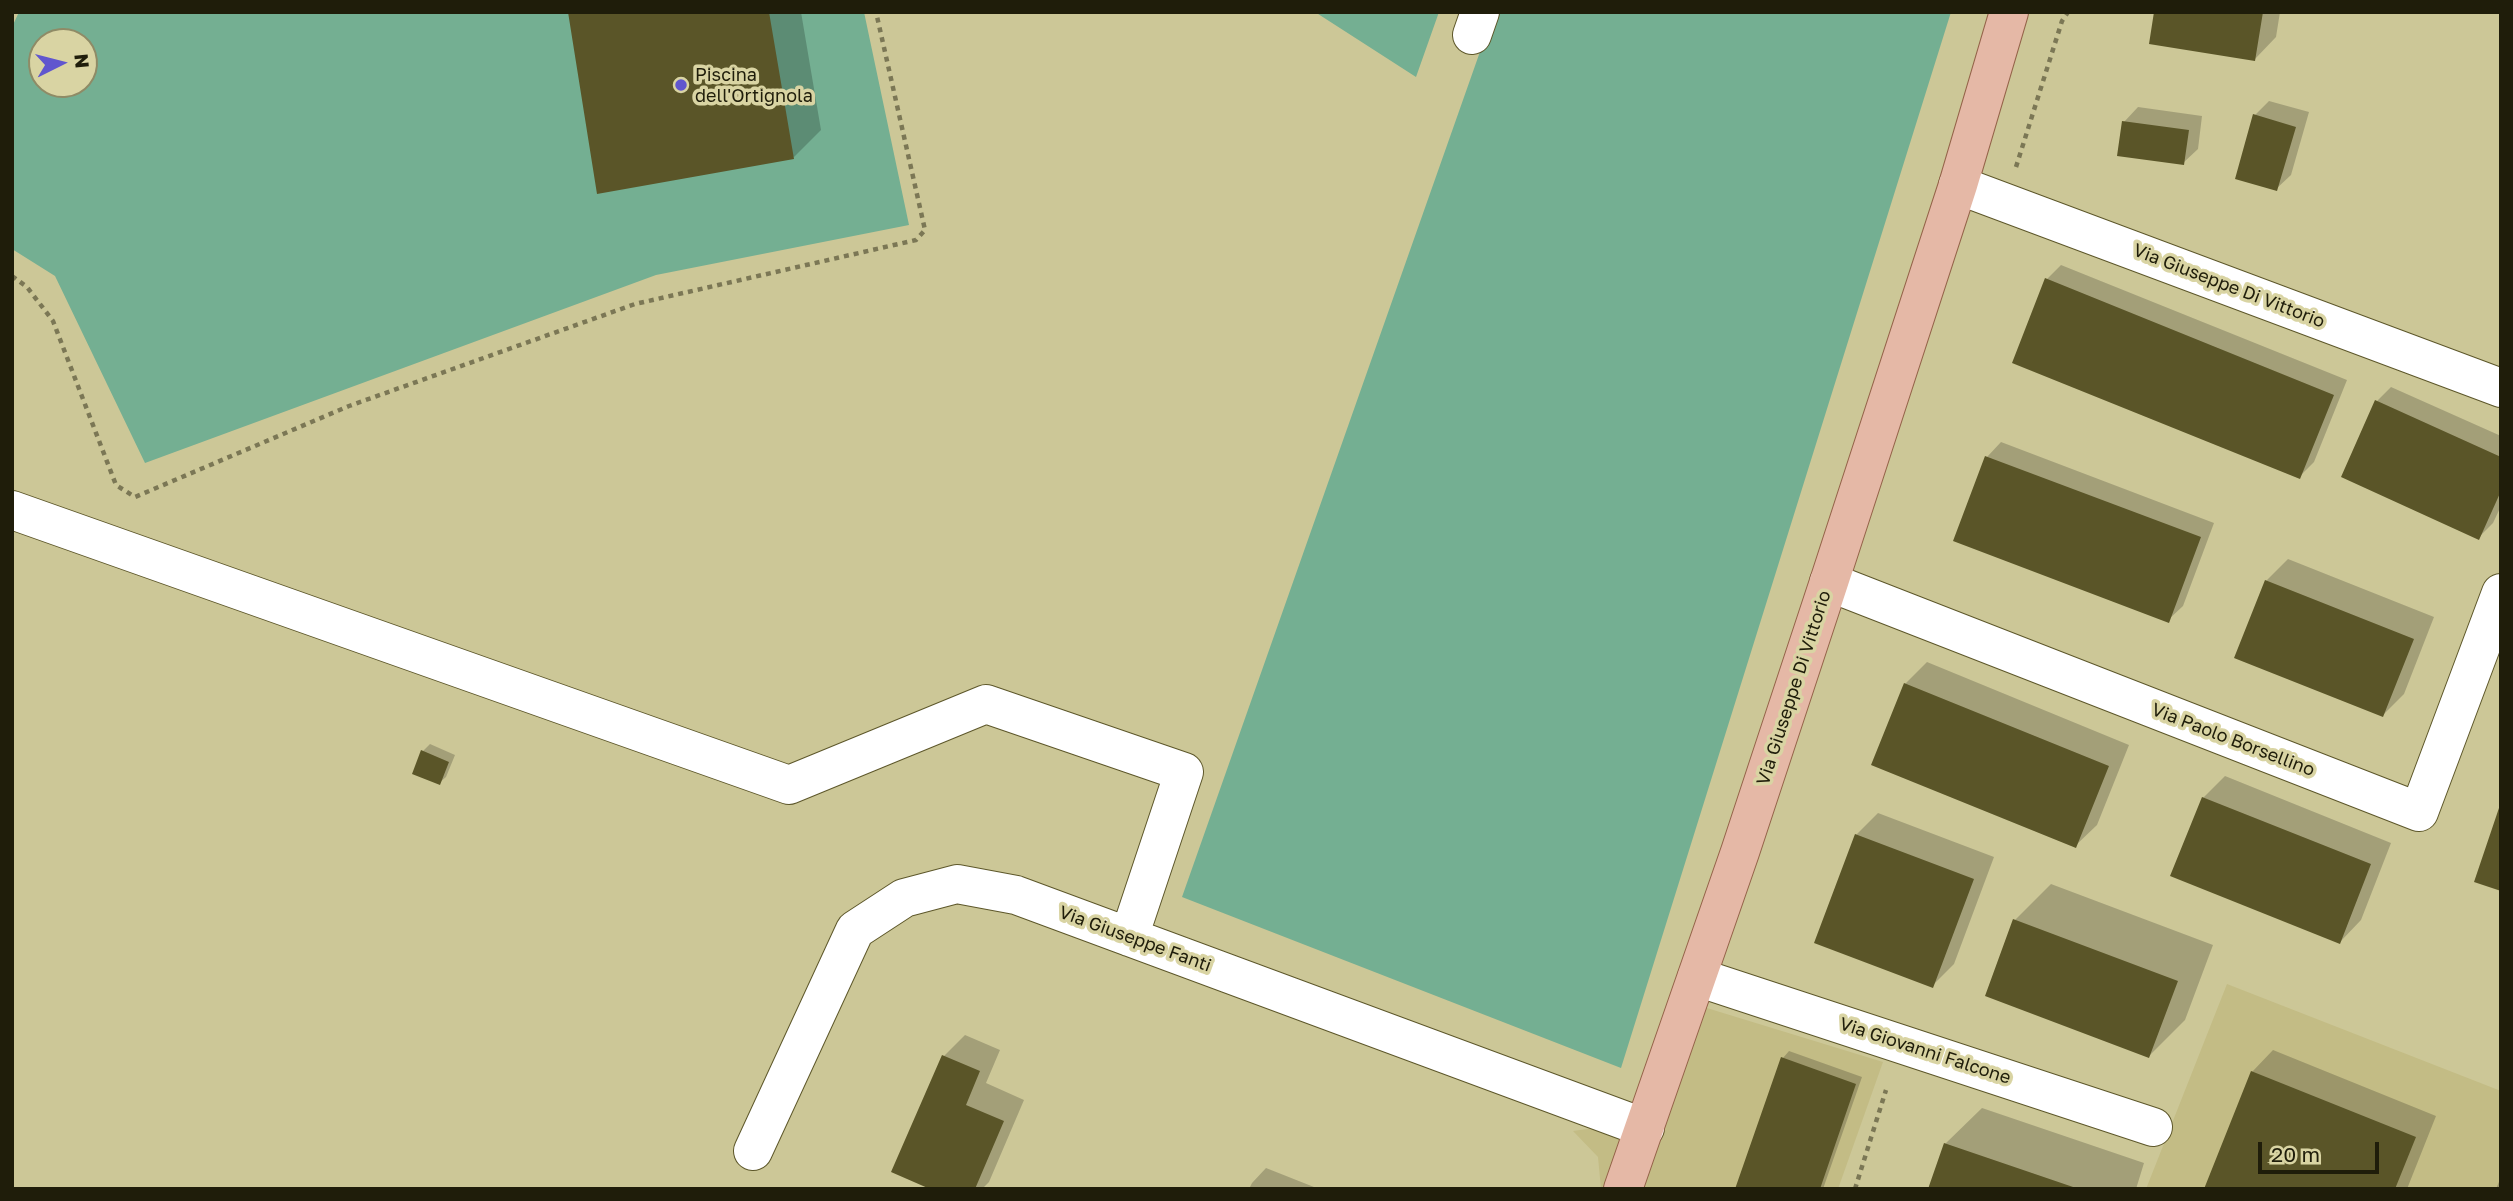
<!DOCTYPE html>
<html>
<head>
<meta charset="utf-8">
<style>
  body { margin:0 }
  #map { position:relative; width:2513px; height:1201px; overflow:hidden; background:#ccc797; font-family:"Golos Text",sans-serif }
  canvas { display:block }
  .frame { position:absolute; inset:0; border:14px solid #1f1d0a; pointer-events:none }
  .north { position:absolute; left:28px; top:28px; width:70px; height:70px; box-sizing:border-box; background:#d9d4a3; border:2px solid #8f8b66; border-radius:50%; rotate:84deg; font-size:19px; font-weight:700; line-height:28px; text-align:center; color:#1f1d0a }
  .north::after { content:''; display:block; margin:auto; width:24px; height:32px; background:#6056ce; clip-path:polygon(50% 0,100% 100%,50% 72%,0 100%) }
  .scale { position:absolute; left:2258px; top:1142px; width:121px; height:32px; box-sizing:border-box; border:4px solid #1f1d0a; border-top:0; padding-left:9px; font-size:21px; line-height:24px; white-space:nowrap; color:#1f1d0a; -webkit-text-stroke:5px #d9d4a3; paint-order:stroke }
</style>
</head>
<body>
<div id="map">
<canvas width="2513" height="1201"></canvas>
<div class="frame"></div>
<div class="north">N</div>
<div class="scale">20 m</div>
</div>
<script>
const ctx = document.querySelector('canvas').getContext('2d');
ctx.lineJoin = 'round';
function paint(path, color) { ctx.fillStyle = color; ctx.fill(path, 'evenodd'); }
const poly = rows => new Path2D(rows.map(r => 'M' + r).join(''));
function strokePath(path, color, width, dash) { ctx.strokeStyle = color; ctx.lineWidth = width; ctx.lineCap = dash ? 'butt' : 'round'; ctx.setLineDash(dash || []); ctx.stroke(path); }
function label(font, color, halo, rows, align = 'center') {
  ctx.font = font + ' "Golos Text",sans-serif'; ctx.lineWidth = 7; ctx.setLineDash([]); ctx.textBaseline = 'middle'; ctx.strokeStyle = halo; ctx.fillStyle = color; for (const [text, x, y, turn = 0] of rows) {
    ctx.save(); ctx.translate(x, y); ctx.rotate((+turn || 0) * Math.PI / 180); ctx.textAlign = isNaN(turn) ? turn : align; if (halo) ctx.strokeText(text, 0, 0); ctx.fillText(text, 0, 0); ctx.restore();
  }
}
paint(poly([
  [2227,984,2501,1091,2501,1189,2146,1189],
  [1684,1001,1883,1062,1838,1189,1601,1189,1598,1157,1573,1131,1645,1121]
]), '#c3bc85');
paint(poly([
  [19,12,864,12,909,225,656,275,145,463,55,276,12,249,12,27],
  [42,42,84,42,84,84,42,84],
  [1315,12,1439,12,1416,77],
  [1494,12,1951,12,1621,1068,1182,897]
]), '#74af92');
paint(poly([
  [570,12,801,12,821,130,794,157],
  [2156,12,2280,12,2276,37,2255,59],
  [2269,101,2309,112,2291,175,2276,189,2255,115],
  [2138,107,2202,116,2198,149,2183,163,2124,122],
  [2061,265,2347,380,2314,462,2299,477,2047,279],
  [2391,387,2501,436,2501,506,2493,523,2478,538,2377,401],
  [2001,442,2214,523,2183,606,2168,620,1956,540,1987,457],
  [2288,559,2434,617,2404,694,2383,715,2266,581],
  [1927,662,2129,745,2097,825,2075,846,1873,764,1905,684],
  [430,744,455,755,446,777,439,783,423,751],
  [2225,776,2391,843,2361,920,2340,942,2203,798],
  [1878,813,1994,857,1954,964,1932,986,1856,835],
  [2051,884,2213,945,2185,1020,2149,1056,2015,920],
  [965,1035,1000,1050,986,1083,1024,1100,989,1182,982,1189,934,1189,944,1056],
  [2273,1050,2436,1116,2407,1189,2206,1189,2252,1072],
  [1789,1051,1862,1077,1823,1189,1737,1189,1783,1058],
  [1982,1108,2144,1163,2136,1189,1930,1189,1945,1144],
  [1266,1168,1319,1189,1249,1189,1252,1183],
  [2501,1177,2501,1189,2496,1189]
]), '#0003');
paint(poly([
  [568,12,769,12,794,159,597,194],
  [2154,12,2263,12,2255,61,2149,44],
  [2253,114,2296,127,2277,191,2235,179],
  [2122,121,2189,130,2184,165,2117,156],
  [2045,278,2334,395,2300,479,2012,363],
  [2375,400,2501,457,2501,491,2479,540,2341,477],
  [1985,456,2201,537,2169,623,1953,541],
  [2265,580,2414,639,2383,717,2234,658],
  [1904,683,2109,766,2076,848,1871,765],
  [421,750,449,762,440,785,412,774],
  [2202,797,2371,864,2340,944,2170,876],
  [2500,805,2501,805,2501,891,2474,882],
  [1855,834,1974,879,1933,988,1814,943],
  [2013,919,2178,981,2149,1058,1985,996],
  [942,1055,980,1071,966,1105,1004,1121,975,1189,930,1189,891,1172],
  [1781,1057,1856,1084,1820,1189,1735,1189],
  [2251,1071,2416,1137,2395,1189,2204,1189],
  [1944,1143,2076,1188,2076,1189,1928,1189]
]), '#5a5528');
const minor = poly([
  [1472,35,1480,12],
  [1958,185,2501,388],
  [12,510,789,785,986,704,1184,772,1129,937],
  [1829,582,2419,812,2501,593],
  [1697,977,2153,1127],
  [753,1151,855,930,904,898,957,884,1016,895,1645,1128]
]);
const major = poly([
  [1623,1189,1740,852,1829,582,1958,185,2009,12]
]);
strokePath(minor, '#5d572a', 40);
strokePath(major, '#946349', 40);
strokePath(poly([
  [2016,167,2062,21,2068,12],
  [12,276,27,287,53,321,116,485,135,497,349,406,635,304,916,240,925,230,876,12],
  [1855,1189,1886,1090]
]), '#7b7755', 4.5, [5, 5]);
strokePath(minor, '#fff', 38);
strokePath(major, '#e5b8a6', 38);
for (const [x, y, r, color] of [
  [681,85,7,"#6056ce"]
]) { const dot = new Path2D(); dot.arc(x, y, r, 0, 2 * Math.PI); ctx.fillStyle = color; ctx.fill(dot); strokePath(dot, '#d9d4a3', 2.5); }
label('18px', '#1f1d0a', '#d9d4a3', [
  ["Piscina",695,75],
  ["dell'Ortignola",695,96]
], 'left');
label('18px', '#1f1d0a', '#d9d4a3', [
  ["Via Giuseppe Di Vittorio",2229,286,21],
  ["Via Giuseppe Di Vittorio",1794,688,-72],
  ["Via Paolo Borsellino",2233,740,21],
  ["Via Giuseppe Fanti",1135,939,20],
  ["Via Giovanni Falcone",1925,1051,18]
]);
</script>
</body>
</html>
